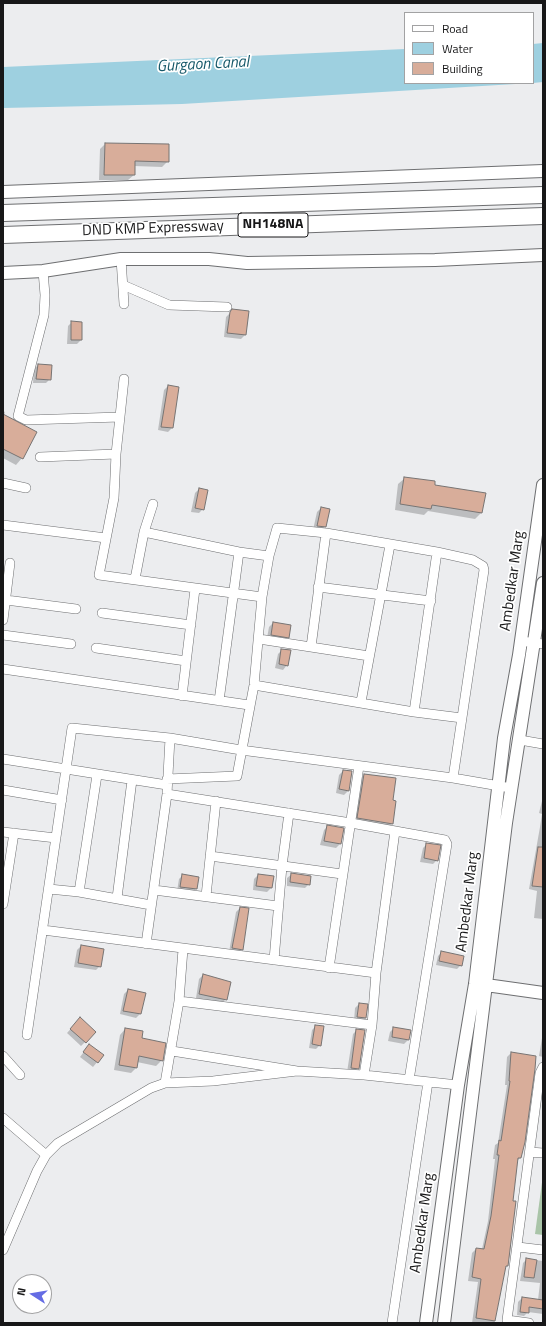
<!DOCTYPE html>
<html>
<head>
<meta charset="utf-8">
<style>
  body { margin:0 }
  #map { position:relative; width:546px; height:1326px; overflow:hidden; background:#ecedef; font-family:"Titillium Web",sans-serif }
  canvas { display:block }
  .frame { position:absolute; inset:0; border:4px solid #171718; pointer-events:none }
  .legend { position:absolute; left:404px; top:12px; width:130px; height:72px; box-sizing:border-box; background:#fff; border:1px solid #a2a2a3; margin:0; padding:5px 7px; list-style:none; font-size:12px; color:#171718 }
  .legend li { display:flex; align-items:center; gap:8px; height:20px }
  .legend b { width:20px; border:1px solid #a2a2a3 }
  .north { position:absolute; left:12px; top:1274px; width:40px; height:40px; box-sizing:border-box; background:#fff; border:1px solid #a2a2a3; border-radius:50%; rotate:282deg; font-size:11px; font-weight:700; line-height:16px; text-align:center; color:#171718 }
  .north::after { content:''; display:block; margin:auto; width:14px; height:18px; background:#656ce4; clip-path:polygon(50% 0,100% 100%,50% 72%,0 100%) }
</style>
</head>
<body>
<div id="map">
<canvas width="546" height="1326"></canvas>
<div class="frame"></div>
<ul class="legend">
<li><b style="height:5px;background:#fff"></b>Road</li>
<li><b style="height:11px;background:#9ed0e0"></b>Water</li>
<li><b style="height:11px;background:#d8ad9a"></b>Building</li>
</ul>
<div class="north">N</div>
</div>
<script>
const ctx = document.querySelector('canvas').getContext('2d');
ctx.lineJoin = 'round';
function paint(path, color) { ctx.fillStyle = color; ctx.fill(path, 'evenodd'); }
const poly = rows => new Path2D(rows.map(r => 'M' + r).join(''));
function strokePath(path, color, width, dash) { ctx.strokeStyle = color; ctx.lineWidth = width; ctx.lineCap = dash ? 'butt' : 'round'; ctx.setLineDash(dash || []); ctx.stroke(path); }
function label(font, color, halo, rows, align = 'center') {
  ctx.font = font + ' "Titillium Web",sans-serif'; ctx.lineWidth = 3.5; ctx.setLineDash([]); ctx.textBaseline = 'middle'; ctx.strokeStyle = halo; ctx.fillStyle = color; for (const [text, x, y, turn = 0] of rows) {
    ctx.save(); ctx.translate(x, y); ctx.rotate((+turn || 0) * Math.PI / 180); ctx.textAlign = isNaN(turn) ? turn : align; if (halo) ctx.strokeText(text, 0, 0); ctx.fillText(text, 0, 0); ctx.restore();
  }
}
paint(poly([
  [543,1175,543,1235,535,1234]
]), '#a9c4a8');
paint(poly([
  [543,43,543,82,533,83,533,44],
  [405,49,405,83,532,83,182,104,3,108,3,67]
]), '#9ed0e0');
paint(poly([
  [105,144,168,161,162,167,134,166,134,175,128,180,99,180,100,149],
  [233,310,248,312,245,335,241,339,224,337,226,317],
  [72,322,81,323,81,340,77,344,67,344,68,326],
  [38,365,50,379,46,383,33,383,34,369],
  [168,386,172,428,168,432,158,430,164,390],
  [3,411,5,412,4,416,35,432,22,458,16,465,3,458],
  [405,478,434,486,482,512,475,519,428,511,424,515,395,510,398,484],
  [199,489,203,509,199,513,191,512,195,493],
  [321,508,325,526,321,531,313,530,317,512],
  [273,623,288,637,284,641,267,638,269,627],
  [282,650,287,665,283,670,275,668,278,654],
  [343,771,348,791,344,795,336,793,339,775],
  [364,775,392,801,392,824,387,829,353,823,359,780],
  [543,797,543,919,534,918,537,891,529,889,540,827,542,814,539,813],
  [328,826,340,844,336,848,320,845,324,830],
  [427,844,437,860,433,864,420,862,423,848],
  [292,874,309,884,305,888,287,886,287,878],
  [183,875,198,878,196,889,192,893,177,891,179,879],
  [258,875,273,877,271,888,267,892,253,890,254,879],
  [240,908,242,949,238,953,229,952,236,912],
  [81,946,100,966,96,970,74,967,77,950],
  [442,952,461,965,457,969,436,965,438,956],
  [203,975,226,999,222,1003,196,998,199,979],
  [128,990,144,994,140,1014,136,1018,120,1014,124,994],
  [359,1004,366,1018,362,1022,354,1021,355,1008],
  [76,1023,95,1032,81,1046,67,1033],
  [316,1026,320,1045,316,1049,309,1048,312,1030],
  [394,1028,408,1040,404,1044,388,1041,390,1032],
  [125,1029,141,1039,162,1060,156,1066,137,1062,136,1068,131,1073,114,1070,120,1035],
  [357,1030,358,1068,354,1072,347,1072,353,1034],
  [543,1032,543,1057,539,1056],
  [86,1049,103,1055,93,1067,80,1057],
  [511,1053,520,1158,517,1161,511,1202,507,1266,505,1267,494,1323,472,1323,478,1282,468,1281,472,1253,476,1249,482,1249,488,1221,495,1159,493,1159,495,1145,498,1143,507,1085,505,1085,507,1057],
  [527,1259,543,1261,543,1314,528,1312,524,1316,517,1315,518,1302,522,1298,538,1300,540,1283,520,1281,523,1263]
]), '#0003');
const building = poly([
  [105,143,169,144,169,162,135,161,135,175,104,175,105,143],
  [232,309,249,311,246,335,227,333,230,312,232,309],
  [71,321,82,322,82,340,71,340,71,321],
  [38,364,52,365,51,380,36,379,38,364],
  [168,385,179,387,173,428,161,427,168,385],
  [3,414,37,432,23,459,3,449,3,414],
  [404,477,435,481,435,485,486,493,482,513,432,505,431,509,400,504,404,477],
  [199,488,208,490,204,510,195,508,199,488],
  [321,507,330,509,326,527,317,526,321,507],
  [273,622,291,625,289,638,271,635,273,622],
  [281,649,291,650,288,666,279,664,281,649],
  [343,770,352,771,349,791,339,789,343,770],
  [364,774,396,778,393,800,396,801,393,824,357,818,364,774],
  [327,825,344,828,341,844,324,841,327,825],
  [426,843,441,845,438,861,424,858,426,843],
  [538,847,543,847,543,887,532,886,538,847],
  [291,873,311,876,310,885,290,882,291,873],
  [182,874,199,877,197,889,180,887,182,874],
  [258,874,274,876,272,888,256,886,258,874],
  [240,907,249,908,243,950,232,948,240,907],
  [81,945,104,949,101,967,78,963,81,945],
  [441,951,464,956,462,966,439,961,441,951],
  [203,974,231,982,227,1000,199,994,203,974],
  [128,989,146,993,141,1014,123,1011,128,989],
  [359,1003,368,1004,366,1018,357,1017,359,1003],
  [80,1017,96,1032,86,1043,70,1029,80,1017],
  [315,1025,324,1026,321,1046,312,1044,315,1025],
  [393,1027,411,1030,409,1040,392,1037,393,1027],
  [125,1028,143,1031,142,1038,166,1043,163,1061,139,1056,137,1068,119,1065,125,1028],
  [356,1029,365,1030,359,1069,351,1068,356,1029],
  [89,1044,104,1055,98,1063,83,1052,89,1044],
  [511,1052,536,1056,535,1069,525,1142,521,1158,518,1158,513,1201,516,1201,508,1266,506,1266,495,1321,476,1318,481,1279,472,1277,476,1248,484,1249,491,1216,499,1155,497,1155,499,1140,501,1141,510,1081,509,1081,511,1052],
  [526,1258,537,1260,534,1278,524,1277,526,1258],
  [522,1297,543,1300,543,1309,529,1307,529,1313,520,1312,522,1297]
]);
paint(building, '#d8ad9a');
strokePath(building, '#777473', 1);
const minor = poly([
  [121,259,124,304],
  [43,271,45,295,44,315,18,416,26,420,120,417],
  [123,285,169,305,227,307],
  [124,379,116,454,114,498,99,575,262,597],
  [40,457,116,454],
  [3,483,26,488],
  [3,525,106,538],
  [144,532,239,552,269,556],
  [135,579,144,532,153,504],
  [318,587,431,601],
  [6,600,76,609],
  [102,613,191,625],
  [3,620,10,563],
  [3,635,71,644],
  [259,639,369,656],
  [521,641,543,644],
  [311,647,326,533],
  [96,648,186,661],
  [3,669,249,705],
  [254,685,414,712,462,718],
  [182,696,195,589],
  [219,701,239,552],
  [361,702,390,545],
  [414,712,437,552],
  [520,740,543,744],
  [3,759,167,785],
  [167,779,237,776,254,685,262,597,269,556,277,528,326,533,437,552,473,560,483,566,484,570,453,778],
  [3,790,62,800],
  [167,794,351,823,445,840,447,844,409,1080],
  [3,832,56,838],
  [210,856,342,874],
  [49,889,79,892,151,905],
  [154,890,278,906],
  [79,892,97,775],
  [206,896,216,801],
  [117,898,132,780],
  [3,904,14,833],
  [43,930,376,973],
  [146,944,167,794,170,738],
  [274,960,282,866,289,813],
  [329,968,359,766],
  [179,1001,183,949],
  [27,1035,72,728,170,738,241,750,453,778,511,788],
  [172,1051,297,1071,364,1075,458,1085],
  [3,1056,20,1075],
  [364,1075,372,1025,376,973,395,831],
  [165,1083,179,1001,372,1025],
  [3,1118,46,1155],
  [530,1152,543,1153],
  [518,1247,543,1250],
  [3,1250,37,1171,46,1155,58,1143,151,1088,165,1083,213,1081,297,1071],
  [392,1323,428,1082],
  [529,1323,507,1320,540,1073,543,1067]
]);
const tertiary = poly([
  [3,192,543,171],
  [3,273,43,271,121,259,209,259,247,263,435,260,543,255],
  [479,984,543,993],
  [426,1323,458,1085,475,984,504,738,519,655,543,485],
  [444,1323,506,823,543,583]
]);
const trunk = poly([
  [3,213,543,195],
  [3,235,543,216]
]);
strokePath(minor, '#6e6f71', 10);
strokePath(tertiary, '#6e6f71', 14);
strokePath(trunk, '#6e6f71', 18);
strokePath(minor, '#fff', 9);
strokePath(tertiary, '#fff', 12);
strokePath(trunk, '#fff', 16);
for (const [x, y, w] of [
  [273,225,70]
]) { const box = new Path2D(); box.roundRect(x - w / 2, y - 12, w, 24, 3); ctx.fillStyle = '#fff'; ctx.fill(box); strokePath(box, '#171718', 1); }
label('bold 14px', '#171718', null, [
  ["NH148NA",273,225]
]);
label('15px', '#171718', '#fff', [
  ["DND KMP Expressway",153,229,-2],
  ["Ambedkar Marg",513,581,-82],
  ["Ambedkar Marg",468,902,-83],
  ["Ambedkar Marg",423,1223,-82]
]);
label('italic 16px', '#155869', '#fff', [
  ["Gurgaon Canal",203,65,-3]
]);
</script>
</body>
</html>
